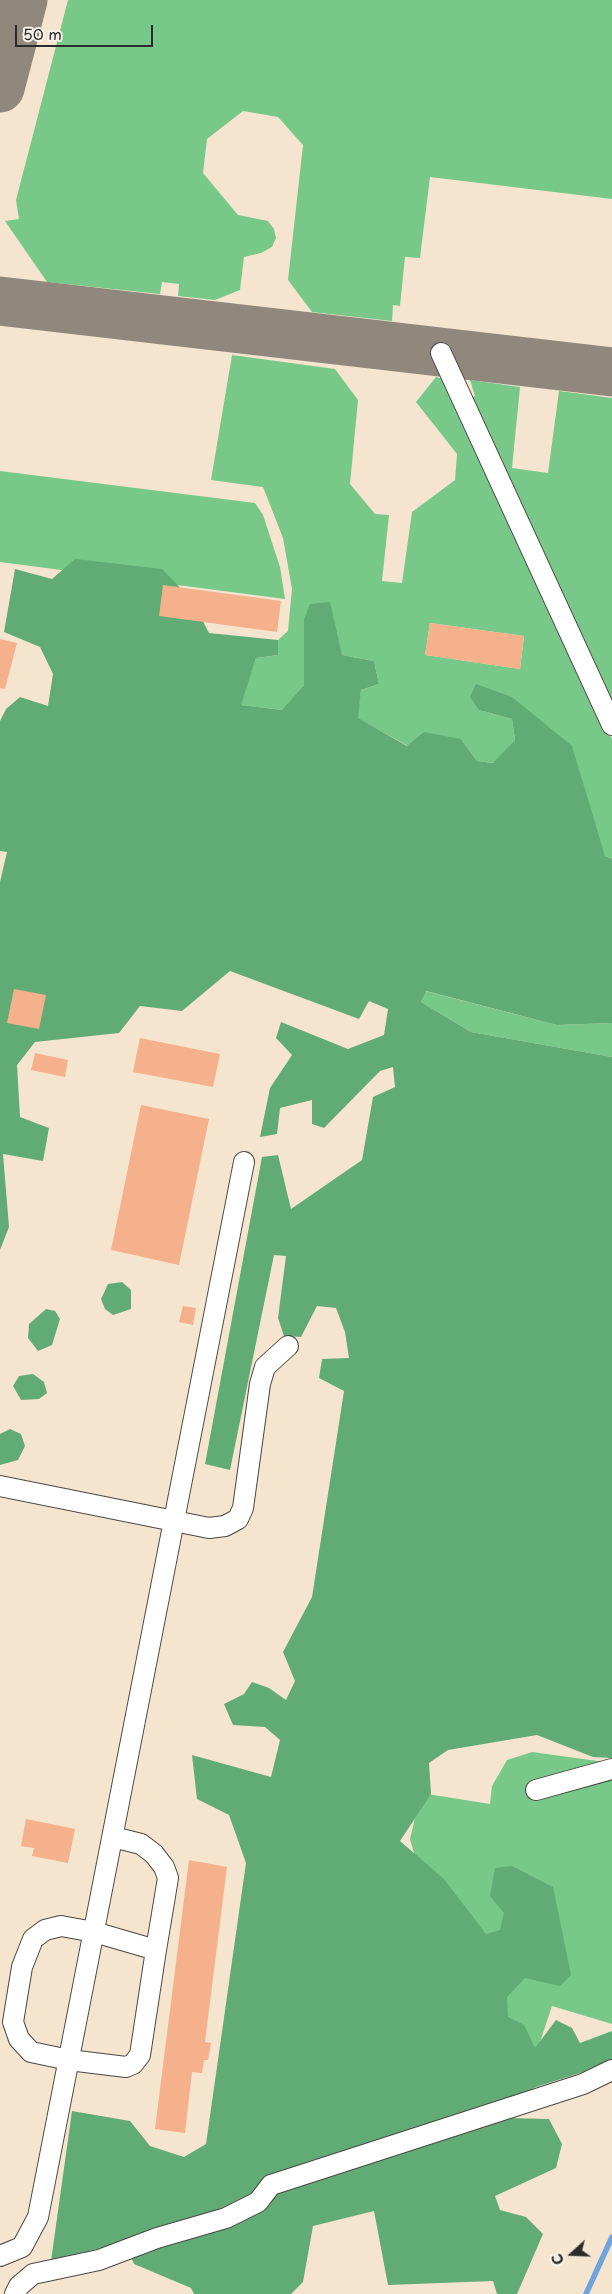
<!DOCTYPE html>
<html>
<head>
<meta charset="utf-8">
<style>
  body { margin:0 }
  #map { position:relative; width:612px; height:2294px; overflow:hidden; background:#f5e5cf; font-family:"Playpen Sans",sans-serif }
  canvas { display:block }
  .north { position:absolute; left:547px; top:2229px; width:50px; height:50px; -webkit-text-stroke:4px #f7f3e8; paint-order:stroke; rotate:250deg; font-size:14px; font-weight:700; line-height:20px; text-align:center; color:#2b2b2b }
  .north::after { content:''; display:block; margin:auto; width:18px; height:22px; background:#2b2b2b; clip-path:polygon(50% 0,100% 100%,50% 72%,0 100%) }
  .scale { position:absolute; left:15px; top:25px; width:138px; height:22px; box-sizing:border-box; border:2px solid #2b2b2b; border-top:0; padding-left:6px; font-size:15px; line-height:18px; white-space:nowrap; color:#2b2b2b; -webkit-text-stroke:4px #f7f3e8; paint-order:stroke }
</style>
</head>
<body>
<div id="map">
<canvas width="612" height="2294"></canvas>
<div class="north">С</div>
<div class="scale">50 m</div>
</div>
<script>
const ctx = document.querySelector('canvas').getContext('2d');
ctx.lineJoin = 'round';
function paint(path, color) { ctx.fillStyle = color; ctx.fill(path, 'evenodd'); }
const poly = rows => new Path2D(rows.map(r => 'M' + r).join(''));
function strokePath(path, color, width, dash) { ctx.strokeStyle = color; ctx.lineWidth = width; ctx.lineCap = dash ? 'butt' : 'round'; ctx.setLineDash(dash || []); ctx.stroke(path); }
paint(poly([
  [68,0,612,0,612,199,430,177,420,258,405,257,400,306,393,305,392,321,312,312,288,280,303,145,278,117,243,111,207,139,203,173,238,215,268,221,274,229,276,238,272,247,261,253,244,257,240,290,215,300,178,296,179,284,162,282,160,294,47,282,5,221,19,219,16,200],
  [232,355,335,369,358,400,350,484,375,514,389,515,382,581,402,583,412,512,455,480,457,454,416,402,436,377,449,380,557,621,612,739,612,859,605,856,512,697,479,710,512,719,515,740,494,763,477,761,461,739,408,746,357,718,361,690,379,684,374,661,342,655,304,619,304,685,283,710,240,705,256,658,278,655,278,640,288,631,292,589,283,538,263,487,211,480],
  [430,623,524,636,520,669,425,655],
  [470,380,520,387,512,468,548,473,559,391,612,398,612,709,471,398,475,396],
  [0,471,255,503,263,515,280,567,285,599,0,562],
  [425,991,557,1025,612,1023,612,1057,471,1032,421,1002],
  [532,1752,612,1763,612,2024,552,2006,534,2060,469,2052,410,1839,421,1793,490,1804,492,1786,507,1760]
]), '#77c889');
paint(poly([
  [75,559,162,569,192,600,209,633,278,640,278,655,256,658,241,705,282,710,304,685,304,619,310,604,330,602,342,655,374,661,379,684,361,690,358,718,407,746,424,732,461,739,477,761,493,763,515,740,512,719,479,710,470,697,476,684,512,697,572,746,605,856,612,859,612,1023,557,1025,426,991,421,1002,471,1032,612,1057,612,1758,593,1757,537,1735,448,1750,429,1763,431,1794,400,1841,444,1879,486,1934,500,1930,504,1913,490,1896,495,1868,512,1866,553,1887,571,1975,560,1986,525,1978,507,1997,508,2017,524,2025,535,2048,556,2020,572,2028,580,2043,612,2031,612,2059,580,2073,536,2087,505,2104,508,2118,549,2119,562,2144,556,2168,495,2196,500,2210,526,2217,543,2234,517,2294,497,2294,493,2281,388,2285,374,2211,313,2226,303,2282,291,2294,194,2294,191,2288,134,2264,125,2242,51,2261,72,2111,130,2121,150,2146,184,2157,206,2144,246,1863,229,1815,197,1799,192,1755,271,1777,280,1740,265,1727,233,1725,224,1704,244,1694,252,1682,269,1688,286,1700,295,1681,283,1652,312,1597,344,1391,319,1378,322,1359,349,1358,345,1332,336,1308,317,1306,301,1337,284,1336,278,1318,286,1256,274,1255,230,1470,205,1464,262,1157,278,1155,291,1209,362,1160,373,1097,395,1087,393,1067,380,1071,324,1128,312,1124,312,1100,280,1108,277,1134,260,1137,270,1088,292,1055,276,1038,281,1022,348,1049,384,1035,388,1009,369,1001,359,1019,230,971,182,1011,140,1006,119,1033,35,1042,17,1065,20,1117,49,1128,43,1161,3,1154,9,1227,0,1250,0,882,7,852,0,851,0,721,6,709,20,697,48,706,53,674,40,647,4,632,15,569,52,579],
  [122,1282,131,1290,131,1309,113,1315,105,1309,101,1299,108,1284],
  [46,1309,55,1311,60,1319,52,1345,38,1351,28,1338,29,1324],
  [33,1374,44,1382,47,1393,39,1399,21,1400,13,1386,19,1376],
  [10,1429,21,1434,25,1446,18,1460,0,1465,0,1434]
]), '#61ac75');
strokePath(poly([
  [586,2294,612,2237]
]), '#71a3dc', 5.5);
strokePath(poly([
  [0,88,23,0],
  [0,301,612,372]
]), '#90887d', 49);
paint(poly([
  [163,585,281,601,277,632,159,616],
  [430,623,524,636,520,669,425,655],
  [0,639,17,643,5,689,0,688],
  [14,989,46,995,39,1029,7,1023],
  [140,1038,220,1054,213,1087,133,1072],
  [35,1053,68,1060,65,1077,31,1070],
  [141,1105,209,1119,179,1265,111,1250],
  [183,1306,196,1308,193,1325,179,1322],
  [26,1819,75,1829,68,1863,32,1856,34,1848,21,1846],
  [189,1860,227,1867,205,2042,211,2043,208,2060,204,2060,202,2073,192,2072,185,2133,155,2129]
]), '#f4b18c');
const minor = poly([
  [441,353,612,725],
  [0,1486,209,1528,225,1526,238,1519,243,1508,260,1384,265,1367,288,1346],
  [536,1790,612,1769],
  [113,1837,141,1844,154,1854,164,1867,168,1878,156,1950,140,2055,133,2064,126,2067,69,2060,31,2052,19,2039,13,2022,22,1967,33,1939,45,1930,61,1926,94,1932,156,1950],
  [0,2256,22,2247,38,2217,244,1162],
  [15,2294,19,2286,33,2274,99,2260,157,2238,226,2218,258,2202,271,2185,583,2084,612,2070]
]);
strokePath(minor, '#494744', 22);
strokePath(minor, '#fff', 20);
</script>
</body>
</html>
